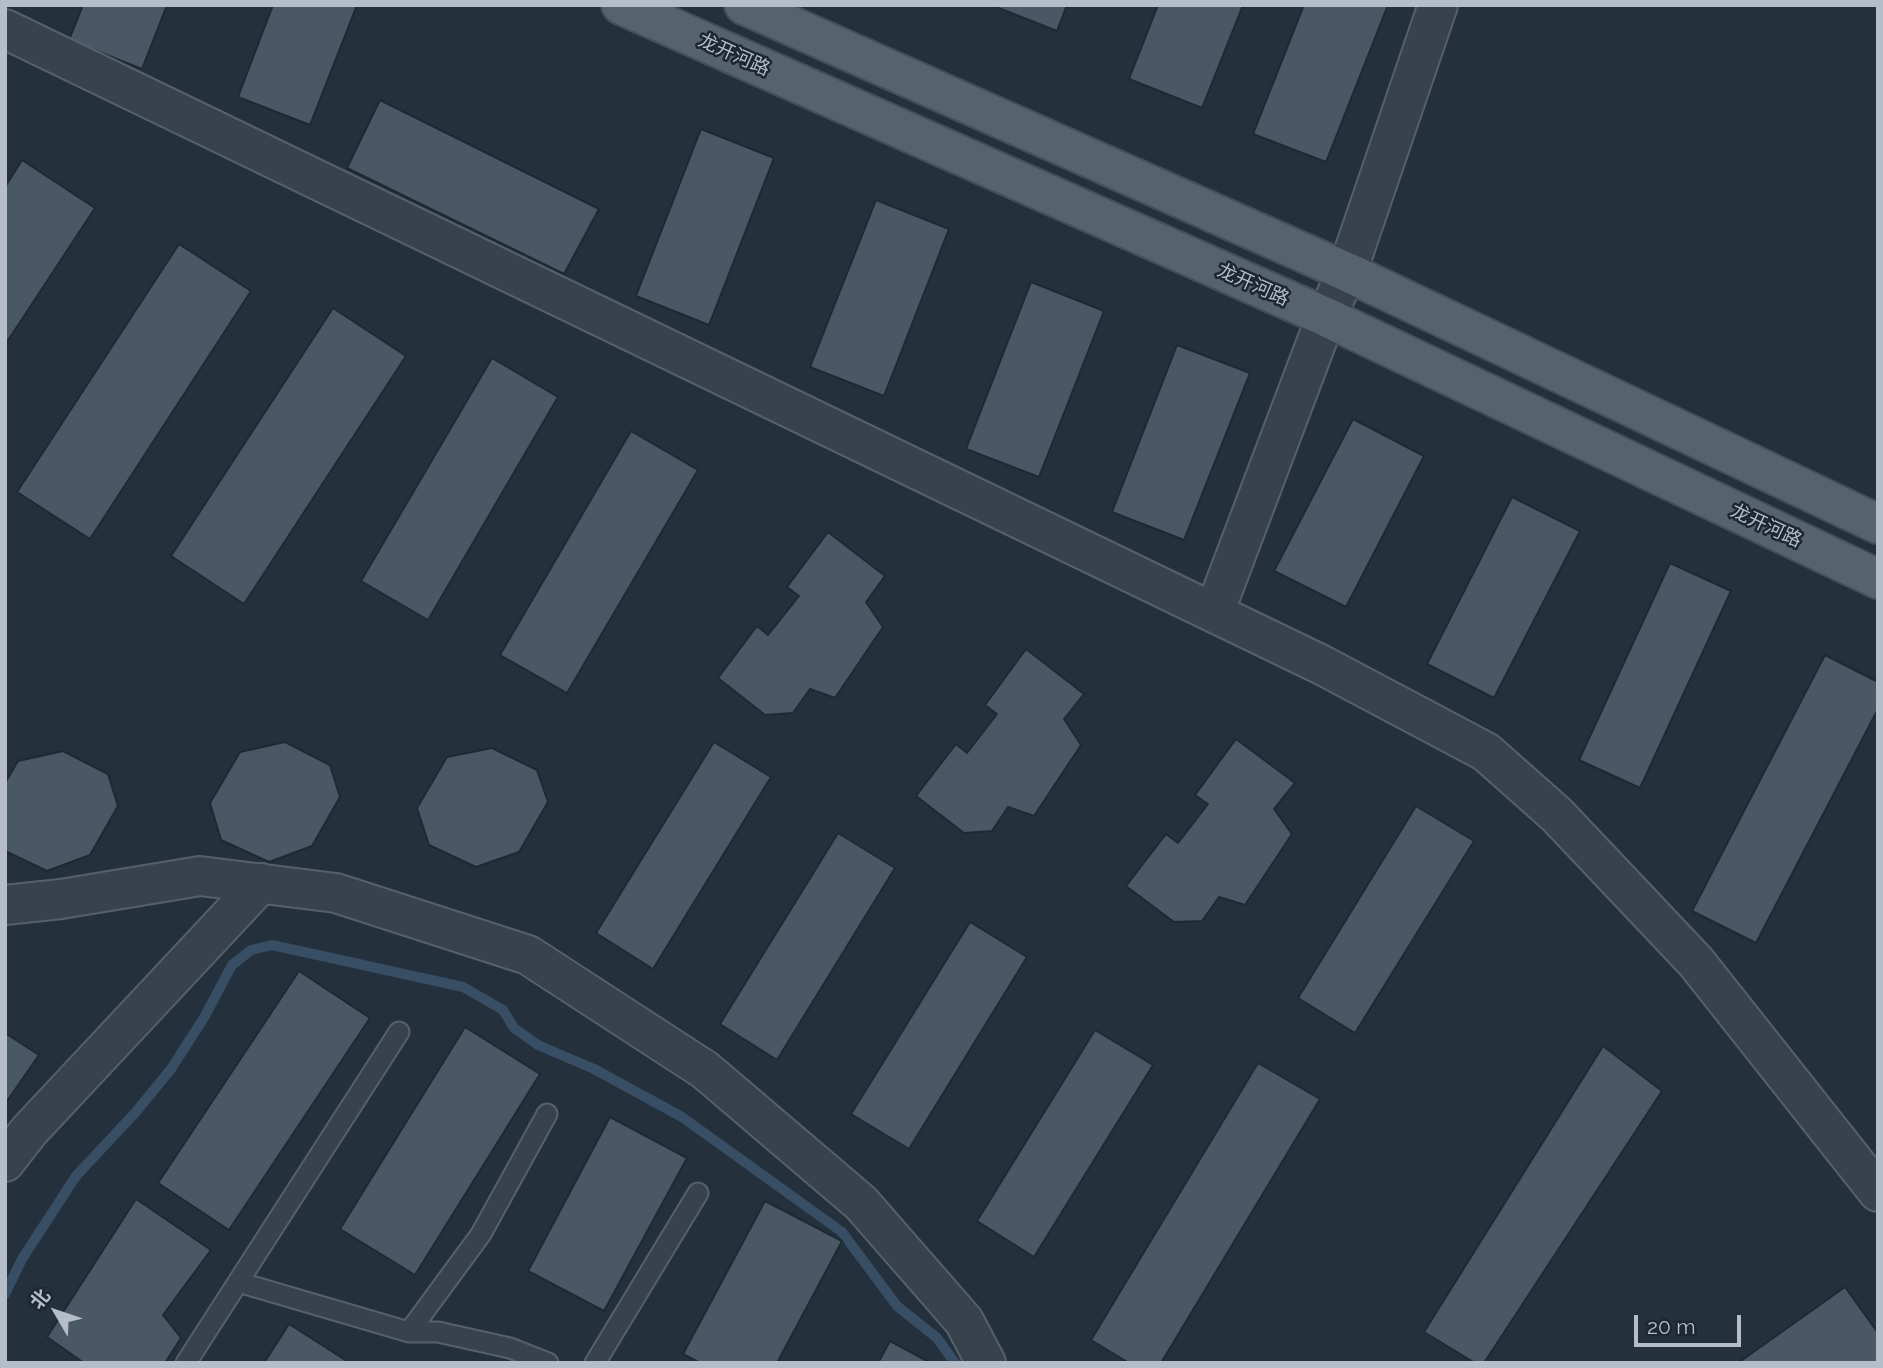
<!DOCTYPE html>
<html>
<head>
<meta charset="utf-8">
<style>
  body { margin:0 }
  #map { position:relative; width:1883px; height:1368px; overflow:hidden; background:#24313d; font-family:Raleway,"Noto Sans SC",sans-serif }
  canvas { display:block }
  .frame { position:absolute; inset:0; border:7px solid #b4bdc8; pointer-events:none }
  .north { position:absolute; left:21px; top:1277px; width:70px; height:70px; -webkit-text-stroke:5px #1d2732; paint-order:stroke; rotate:309deg; font-size:19px; font-weight:700; line-height:28px; text-align:center; color:#b4bdc8 }
  .north::after { content:''; display:block; margin:auto; width:24px; height:32px; background:#b4bdc8; clip-path:polygon(50% 0,100% 100%,50% 72%,0 100%) }
  .scale { position:absolute; left:1634px; top:1315px; width:107px; height:32px; box-sizing:border-box; border:4px solid #b4bdc8; border-top:0; padding-left:9px; font-size:21px; line-height:24px; white-space:nowrap; color:#b4bdc8; -webkit-text-stroke:5px #1d2732; paint-order:stroke }
</style>
</head>
<body>
<div id="map">
<canvas width="1883" height="1368"></canvas>
<div class="frame"></div>
<div class="north">北</div>
<div class="scale">20 m</div>
</div>
<script>
const ctx = document.querySelector('canvas').getContext('2d');
ctx.lineJoin = 'round';
const poly = rows => new Path2D(rows.map(r => 'M' + r).join(''));
function strokePath(path, color, width, dash) { ctx.strokeStyle = color; ctx.lineWidth = width; ctx.lineCap = dash ? 'butt' : 'round'; ctx.setLineDash(dash || []); ctx.stroke(path); }
function paint(path, color) { ctx.fillStyle = color; ctx.fill(path, 'evenodd'); }
function label(font, color, halo, rows, align = 'center') {
  ctx.font = font + ' Raleway,"Noto Sans SC",sans-serif'; ctx.lineWidth = 5; ctx.setLineDash([]); ctx.textBaseline = 'middle'; ctx.strokeStyle = halo; ctx.fillStyle = color; for (const [text, x, y, turn = 0] of rows) {
    ctx.save(); ctx.translate(x, y); ctx.rotate((+turn || 0) * Math.PI / 180); ctx.textAlign = isNaN(turn) ? turn : align; if (halo) ctx.strokeText(text, 0, 0); ctx.fillText(text, 0, 0); ctx.restore();
  }
}
strokePath(poly([
  [5,1294,22,1259,76,1176,135,1113,171,1069,205,1016,232,965,251,950,272,945,463,987,503,1010,514,1028,538,1045,594,1069,682,1117,842,1232,897,1306,937,1338,955,1363]
]), '#384e64', 10);
const building = poly([
  [83,5,167,5,142,69,69,40,83,5],
  [273,5,357,5,310,125,238,97,273,5],
  [991,5,1067,5,1057,31,991,5],
  [1158,5,1243,5,1202,108,1129,79,1158,5],
  [1304,5,1388,5,1326,162,1253,134,1304,5],
  [380,100,599,209,564,274,347,168,380,100],
  [701,129,774,158,709,325,636,296,701,129],
  [22,160,95,208,5,345,5,187,22,160],
  [876,200,949,229,884,396,810,367,876,200],
  [179,244,251,291,90,539,17,492,179,244],
  [1031,282,1104,311,1039,477,966,449,1031,282],
  [333,308,406,356,244,604,171,556,333,308],
  [1177,345,1250,373,1184,540,1112,512,1177,345],
  [492,358,558,397,428,620,361,581,492,358],
  [1353,419,1424,456,1346,607,1274,571,1353,419],
  [631,431,698,470,567,693,500,655,631,431],
  [1512,497,1580,531,1494,698,1427,664,1512,497],
  [828,532,885,576,866,602,883,627,835,698,810,689,793,713,765,715,718,678,757,626,768,635,799,596,787,587,828,532],
  [1670,563,1731,591,1640,788,1579,760,1670,563],
  [1026,649,1084,694,1064,719,1081,745,1034,816,1008,807,992,831,964,833,916,796,956,744,967,753,997,714,985,705,1026,649],
  [1825,655,1878,682,1878,709,1756,943,1692,911,1825,655],
  [1236,739,1295,783,1274,809,1292,834,1245,905,1219,897,1202,921,1174,922,1126,886,1166,834,1178,843,1208,804,1195,795,1236,739],
  [285,742,330,765,340,797,312,846,269,862,221,840,210,803,240,752,285,742],
  [714,742,771,777,653,969,596,933,714,742],
  [492,748,537,770,548,802,519,852,476,867,429,845,417,808,447,757,492,748],
  [63,751,108,774,118,806,90,855,47,871,5,851,5,783,18,761,63,751],
  [1416,806,1474,841,1355,1033,1298,998,1416,806],
  [838,833,895,868,777,1060,720,1024,838,833],
  [970,922,1027,957,909,1149,851,1114,970,922],
  [299,971,370,1018,229,1230,158,1183,299,971],
  [465,1027,540,1074,415,1275,340,1229,465,1027],
  [1095,1030,1153,1065,1034,1257,977,1221,1095,1030],
  [5,1033,39,1055,5,1104,5,1033],
  [1603,1046,1662,1091,1484,1363,1475,1363,1424,1332,1603,1046],
  [1258,1063,1320,1099,1161,1363,1129,1363,1091,1340,1258,1063],
  [610,1117,687,1158,604,1311,528,1271,610,1117],
  [136,1199,211,1250,163,1315,181,1338,165,1363,84,1363,47,1337,136,1199],
  [765,1201,842,1241,777,1363,700,1363,683,1354,765,1201],
  [1845,1287,1878,1333,1878,1363,1738,1363,1845,1287],
  [289,1324,350,1363,264,1363,289,1324],
  [890,1341,931,1363,878,1363,890,1341]
]);
paint(building, '#4a5866');
strokePath(building, '#1f2934', 2);
const service = poly([
  [238,1282,409,1332,438,1332,510,1348,548,1363],
  [409,1332,481,1234,547,1114],
  [186,1363,399,1032],
  [595,1363,698,1193]
]);
const minor = poly([
  [5,29,1322,665,1486,752,1557,815,1696,962,1878,1192],
  [1214,613,1326,317,1347,272,1438,5],
  [5,905,61,899,200,876,336,893,528,955,705,1070,861,1203,964,1321,986,1363],
  [5,1162,29,1131,261,883]
]);
const primary = poly([
  [621,5,1326,317,1878,579],
  [744,5,1347,272,1878,524]
]);
strokePath(service, '#56606b', 23);
strokePath(minor, '#56606b', 42);
strokePath(primary, '#444e59', 42);
strokePath(service, '#38424d', 19);
strokePath(minor, '#38424d', 38);
strokePath(primary, '#56626d', 38);
label('19px', '#b4bdc8', '#1d2732', [
  ["龙开河路",734,55,24],
  ["龙开河路",1253,285,24],
  ["龙开河路",1766,526,25]
]);
</script>
</body>
</html>
